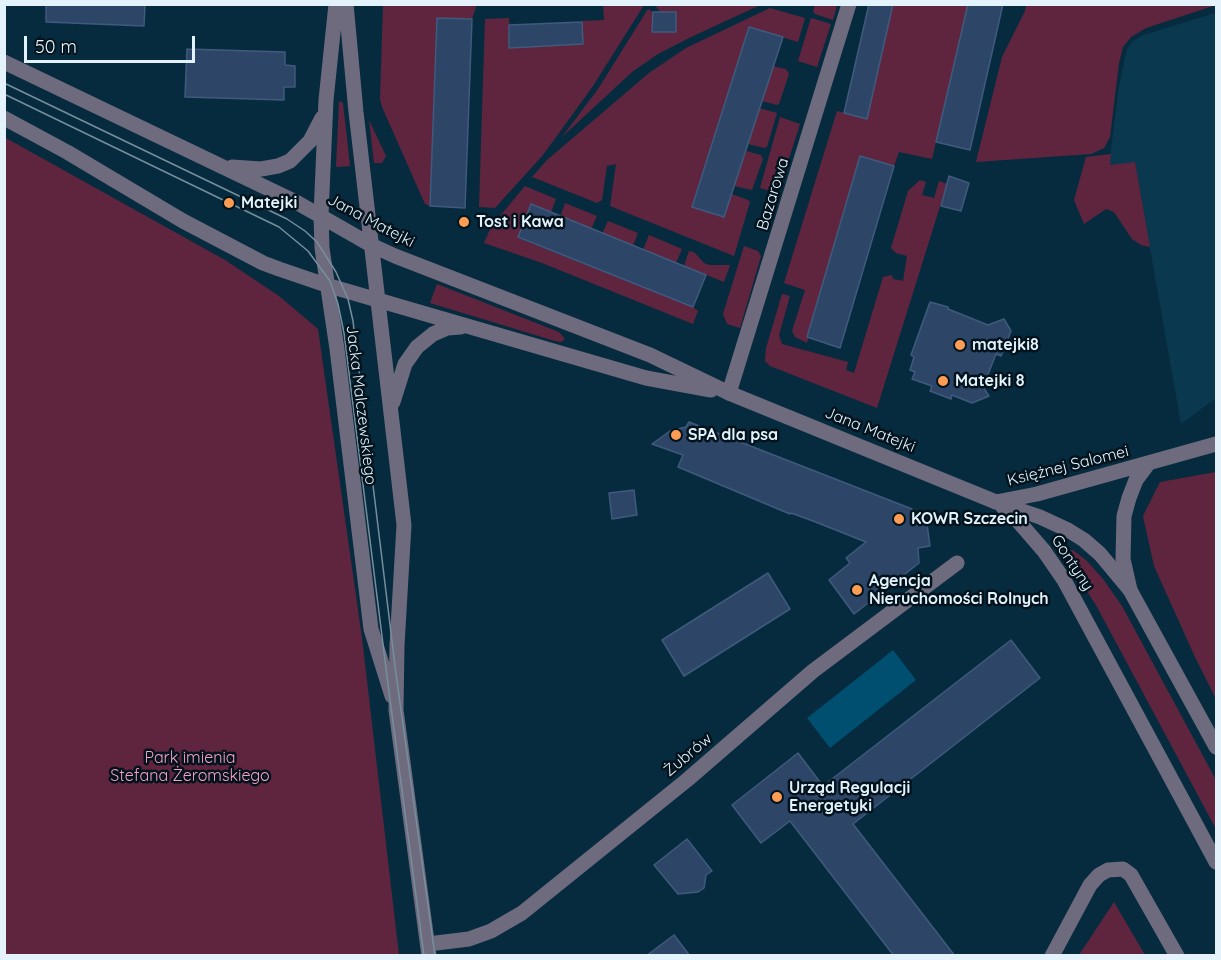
<!DOCTYPE html>
<html>
<head>
<meta charset="utf-8">
<style>
  body { margin:0 }
  #map { position:relative; width:1221px; height:960px; overflow:hidden; background:#072b3e; font-family:Quicksand,sans-serif }
  canvas { display:block }
  .frame { position:absolute; inset:0; border:6px solid #e4f2fb; pointer-events:none }
  .scale { position:absolute; left:24px; top:36px; width:171px; height:27px; box-sizing:border-box; border:3px solid #e4f2fb; border-top:0; padding-left:8px; font-size:18px; line-height:21px; white-space:nowrap; color:#e4f2fb; -webkit-text-stroke:4px #02131d; paint-order:stroke }
</style>
</head>
<body>
<div id="map">
<canvas width="1221" height="960"></canvas>
<div class="frame"></div>
<div class="scale">50 m</div>
</div>
<script>
const ctx = document.querySelector('canvas').getContext('2d');
ctx.lineJoin = 'round';
function paint(path, color) { ctx.fillStyle = color; ctx.fill(path, 'evenodd'); }
const poly = rows => new Path2D(rows.map(r => 'M' + r).join(''));
function strokePath(path, color, width, dash) { ctx.strokeStyle = color; ctx.lineWidth = width; ctx.lineCap = dash ? 'butt' : 'round'; ctx.setLineDash(dash || []); ctx.stroke(path); }
function label(font, color, halo, rows, align = 'center') {
  ctx.font = font + ' Quicksand,sans-serif'; ctx.lineWidth = 5; ctx.setLineDash([]); ctx.textBaseline = 'middle'; ctx.strokeStyle = halo; ctx.fillStyle = color; for (const [text, x, y, turn = 0] of rows) {
    ctx.save(); ctx.translate(x, y); ctx.rotate((+turn || 0) * Math.PI / 180); ctx.textAlign = isNaN(turn) ? turn : align; if (halo) ctx.strokeText(text, 0, 0); ctx.fillText(text, 0, 0); ctx.restore();
  }
}
paint(poly([
  [1216,13,1216,398,1181,424,1135,163,1109,166,1119,86,1127,49,1133,41,1143,35]
]), '#0a384e');
paint(poly([
  [750,4,758,6,689,38,658,54,632,72,562,137,598,89,648,9,653,12,653,32,675,32,655,5],
  [383,5,474,5,476,7,472,19,437,18,430,206,425,204,382,107,380,99],
  [603,5,644,5,593,86,543,155,495,208,479,207,485,19,509,18,510,48,582,44,581,21,604,20],
  [815,5,837,5,833,20,815,14,813,11],
  [893,5,968,5,932,159,899,152,894,166,860,156,807,343,795,337,792,331,805,290,784,283,837,111,867,118],
  [1026,5,1026,4,1216,5,1146,28,1131,37,1123,47,1119,63,1110,137,1104,148,1091,154,976,162,1002,57,1025,11],
  [770,8,805,18,798,42,749,27,692,206,724,217,732,194,748,200,750,202,734,256,610,206,616,164,607,166,602,200,597,203,532,177,547,160,649,73,686,48],
  [811,18,831,24,817,67,798,61],
  [772,66,786,69,789,74,779,104,777,105,762,101],
  [339,101,343,103,350,166,336,167],
  [759,108,777,113,767,147,764,148,748,144],
  [780,117,800,124,783,177,782,187,775,192,760,188],
  [369,120,386,156,382,163,374,163],
  [4,137,225,260,279,296,318,329,362,638,399,955,5,955],
  [746,151,761,155,763,159,752,190,734,186],
  [1111,154,1110,165,1135,162,1150,247,1141,245,1132,239,1114,212,1106,209,1084,224,1074,200,1086,157],
  [920,180,926,182,922,195,934,198,939,181,947,184,877,408,770,366,765,361,766,348,782,294,790,296,779,335,782,344,848,362,846,370,854,373,883,277,892,275,893,279,903,281,907,256,896,253,891,248,908,191],
  [525,186,556,199,551,212,531,204,518,238,693,307,698,311,693,324,542,263,484,243,491,227],
  [565,203,597,216,591,229,560,217],
  [608,221,638,233,633,246,602,234],
  [649,235,682,249,676,263,643,250],
  [744,246,758,251,761,256,740,328,727,324,723,314],
  [689,251,694,252,704,263,709,265,730,265,724,282,684,266],
  [437,284,559,332,565,339,561,342,555,341,430,303],
  [1216,472,1216,699,1195,657,1154,566,1143,516,1160,482],
  [1073,550,1087,561,1103,579,1122,606,1216,780,1216,829,1097,607,1075,572,1068,554,1069,551],
  [1114,902,1145,955,1079,955]
]), '#60253e');
paint(poly([
  [893,650,916,680,830,748,807,718]
]), '#004e70');
const building = poly([
  [46,4,145,4,144,26,46,22,46,4],
  [869,4,893,4,867,119,844,113,869,4],
  [968,4,1003,4,970,150,936,142,968,4],
  [653,12,676,12,676,32,652,32,653,12],
  [437,18,472,19,465,208,430,206,437,18],
  [582,22,583,44,509,48,509,25,582,22],
  [749,27,783,37,724,217,692,207,749,27],
  [187,49,285,52,285,65,295,66,295,87,284,87,284,100,185,97,187,49],
  [860,156,894,166,840,348,807,337,860,156],
  [949,176,969,183,961,211,941,206,949,176],
  [531,204,706,275,693,307,518,237,531,204],
  [930,302,948,307,948,309,988,325,1004,319,1011,331,1001,356,996,354,983,387,989,396,972,403,952,395,951,399,930,391,932,386,912,379,915,372,910,370,914,357,911,355,930,302],
  [689,422,912,509,914,525,927,524,930,546,918,548,919,563,854,614,829,580,850,563,846,558,866,542,813,521,791,513,790,514,678,467,683,455,652,444,670,431,686,427,689,422],
  [634,490,637,515,612,519,609,493,634,490],
  [768,573,790,609,684,676,662,640,768,573],
  [1011,640,1040,678,853,824,955,956,894,956,790,821,761,843,732,805,798,753,823,786,1011,640],
  [687,839,712,871,706,875,704,888,698,892,678,894,654,865,687,839],
  [674,935,690,956,646,956,674,935]
]);
paint(building, '#2d4668');
strokePath(building, '#3f5a7d', 1.5);
strokePath(poly([
  [729,393,849,4],
  [996,502,1037,494,1216,444],
  [1130,590,1123,559,1124,516,1129,498,1136,480,1148,464],
  [428,944,469,939,491,931,522,913,687,780,813,671,957,563],
  [1052,956,1090,885,1099,875,1108,870,1123,869,1131,875,1177,956]
]), '#6f6b7e', 15);
strokePath(poly([
  [336,4,326,100,321,215,322,248,337,349,371,629,392,696],
  [346,4,356,112,404,525,397,645,396,710,429,956],
  [4,62,296,202,371,245,395,256,650,355,729,393,996,502,1040,517,1068,530,1084,540,1100,554,1130,590,1216,747],
  [4,118,67,152,183,221,263,263,279,269,326,285,646,378,711,390],
  [232,167,261,169,278,166,290,161,310,141,322,118],
  [393,402,405,364,417,347,433,334,447,328,461,327],
  [1003,507,1012,514,1044,551,1064,580,1216,862]
]), '#6f6b7e', 15);
strokePath(poly([
  [4,83,287,219,305,231,317,242,336,272,348,299,353,321,396,674,435,956],
  [4,94,279,227,308,251,330,281,338,304,344,333,389,692,424,956]
]), '#768f9d', 1.5);
for (const [x, y, r, color] of [
  [229,203,6,"#fd9d54"],
  [464,222,6,"#fd9d54"],
  [960,345,6,"#fd9d54"],
  [943,381,6,"#fd9d54"],
  [676,435,6,"#fd9d54"],
  [899,519,6,"#fd9d54"],
  [857,590,6,"#fd9d54"],
  [777,797,6,"#fd9d54"]
]) { const dot = new Path2D(); dot.arc(x, y, r, 0, 2 * Math.PI); ctx.fillStyle = color; ctx.fill(dot); strokePath(dot, '#02131d', 2); }
label('16px', '#e4f2fb', '#02131d', [
  ["Bazarowa",773,194,-73],
  ["Jana Matejki",371,221,28],
  ["Jacka Malczewskiego",361,405,83],
  ["Jana Matejki",870,430,22],
  ["Księżnej Salomei",1068,466,-14],
  ["Gontyny",1072,563,57],
  ["Żubrów",688,755,-40]
]);
label('bold 16px', '#e4f2fb', '#02131d', [
  ["Matejki",241,203],
  ["Tost i Kawa",476,222],
  ["matejki8",972,345],
  ["Matejki 8",955,381],
  ["SPA dla psa",688,435],
  ["KOWR Szczecin",911,519],
  ["Agencja",869,581],
  ["Nieruchomości Rolnych",869,599],
  ["Urząd Regulacji",789,788],
  ["Energetyki",789,806]
], 'left');
label('16px', '#f8a1c1', '#02131d', [
  ["Park imienia",190,758],
  ["Stefana Żeromskiego",190,776]
]);
</script>
</body>
</html>
